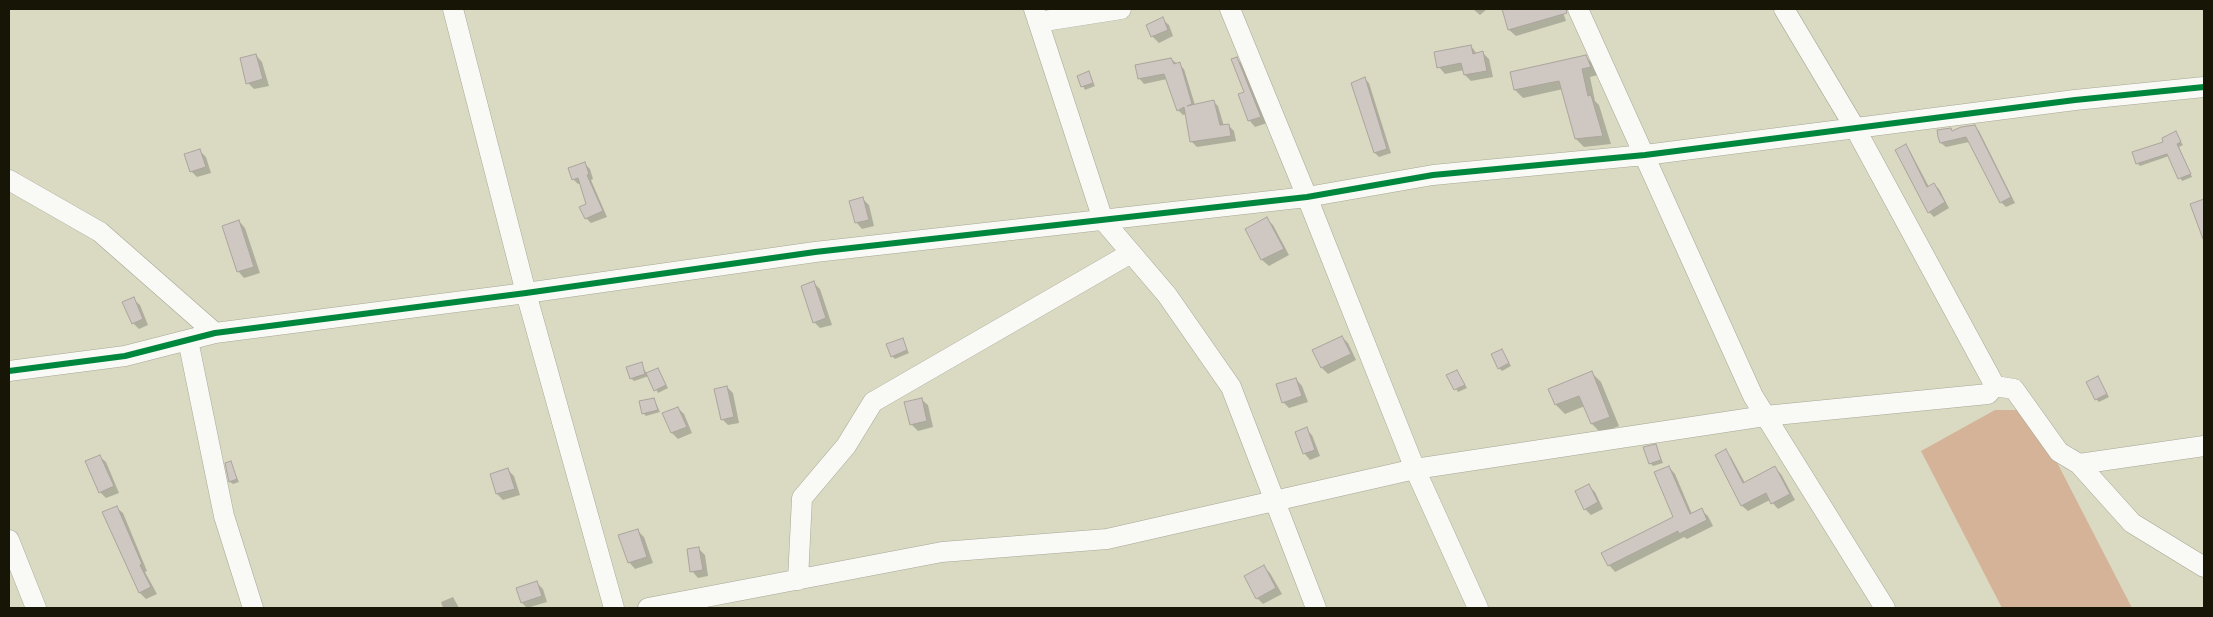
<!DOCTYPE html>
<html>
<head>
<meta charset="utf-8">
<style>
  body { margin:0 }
  #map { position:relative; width:2213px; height:617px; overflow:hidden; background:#dadac3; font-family:Figtree,sans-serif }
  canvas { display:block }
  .frame { position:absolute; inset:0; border:10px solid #161506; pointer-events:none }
</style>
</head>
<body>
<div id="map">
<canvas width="2213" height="617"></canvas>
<div class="frame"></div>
</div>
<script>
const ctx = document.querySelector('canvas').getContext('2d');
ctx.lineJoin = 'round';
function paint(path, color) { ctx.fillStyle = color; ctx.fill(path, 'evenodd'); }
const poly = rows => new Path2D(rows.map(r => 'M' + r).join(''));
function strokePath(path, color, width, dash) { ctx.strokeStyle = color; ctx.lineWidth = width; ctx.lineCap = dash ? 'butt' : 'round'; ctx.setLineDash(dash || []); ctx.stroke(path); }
paint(poly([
  [1995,410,2030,410,2132,608,2002,608,1921,451]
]), '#d4b398');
paint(poly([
  [1473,9,1487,9,1480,15],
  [1513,9,1562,9,1566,21,1516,36,1509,30,1504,11],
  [1162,19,1169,25,1173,36,1159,43,1152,36,1147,25],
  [1471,46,1477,54,1483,53,1489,59,1493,77,1471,81,1465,75,1464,70,1445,74,1439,67],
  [256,55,262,62,269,86,254,89,248,83],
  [1585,56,1594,65,1598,75,1590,77,1595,101,1599,105,1611,144,1584,147,1576,139,1563,89,1523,98,1515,90,1511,73],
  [1236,58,1243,65,1267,123,1255,127,1249,120,1245,92],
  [1171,59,1184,69,1195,105,1213,101,1218,106,1224,126,1228,125,1234,131,1236,141,1197,147,1192,142,1187,114,1183,115,1178,110,1167,79,1144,84,1139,78],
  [1089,73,1095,86,1085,90,1078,76],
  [1365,79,1369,83,1391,153,1379,157,1375,153],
  [1974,126,1979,131,2015,203,2006,207,2001,202,1969,142,1946,147,1941,143,1951,129,1953,132],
  [2175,133,2183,145,2179,147,2192,177,2182,181,2169,156,2140,166,2137,163],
  [1906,146,1910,151,1929,187,1934,184,1939,189,1949,208,1934,217,1929,212],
  [199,150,206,157,211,173,197,177,191,171],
  [585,164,590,169,593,179,591,180,607,217,591,223,586,218,588,204,581,183,578,184,573,179],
  [863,199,869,205,874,226,862,229,856,222],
  [1267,219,1273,225,1289,255,1269,266,1262,260,1247,229],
  [239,221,245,228,260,273,244,278,238,271],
  [814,283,820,289,832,325,820,328,814,322],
  [133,299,140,305,148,325,139,329,133,323],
  [1342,337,1348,343,1356,360,1328,374,1322,368],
  [902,339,909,353,895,359,892,356],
  [1502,350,1511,366,1502,371,1499,368],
  [641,364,647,374,658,369,668,388,658,393,649,376,634,381,631,378],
  [1457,371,1467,388,1458,392,1448,376],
  [1592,373,1601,382,1619,426,1601,433,1592,424,1585,406,1565,414,1556,405],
  [2098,378,2109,397,2099,402,2096,399],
  [1296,379,1302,386,1308,402,1289,408,1283,402],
  [727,387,733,393,739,423,728,425,722,419],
  [654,399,660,412,646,416,643,413],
  [921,399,928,405,933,427,918,431,911,424],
  [678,408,684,414,692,433,678,439,672,433],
  [1306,429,1312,435,1320,456,1310,460,1304,453],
  [1656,446,1663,463,1653,466,1650,463],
  [1725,451,1731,457,1745,483,1775,468,1781,474,1795,500,1778,509,1770,500,1748,511,1742,506,1717,455],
  [99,456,106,462,119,493,106,498,100,492],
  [230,463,239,482,233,484,230,482,227,464],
  [1669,467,1675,474,1692,514,1701,510,1708,516,1713,526,1687,539,1684,537,1615,572,1609,565,1675,518],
  [508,470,514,476,520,495,503,500,497,494,491,475],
  [1589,486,1595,492,1603,509,1591,515,1585,509],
  [116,507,123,513,147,571,145,572,157,594,146,599,140,593,104,512],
  [637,530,644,537,653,563,635,569,629,562],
  [699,549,705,555,708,576,698,578,692,571],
  [1264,567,1270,573,1282,594,1263,604,1257,598],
  [536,582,543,589,547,602,527,608,522,603],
  [453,597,459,608,443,608,441,602]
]), '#0003');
const building = poly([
  [1502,9,1566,9,1567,13,1508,30,1502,9],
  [1163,17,1168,30,1151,37,1146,25,1163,17],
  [1471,45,1473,54,1483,51,1487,71,1464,75,1461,63,1437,68,1434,52,1471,45],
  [256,54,263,79,246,84,240,58,256,54],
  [1586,55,1591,67,1582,69,1588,96,1591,95,1603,136,1575,139,1559,81,1514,90,1510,72,1586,55],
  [1237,57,1261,117,1248,121,1238,94,1244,92,1231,59,1237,57],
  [1171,58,1174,64,1180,62,1192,104,1187,106,1214,100,1220,125,1229,124,1231,136,1190,142,1184,107,1177,111,1164,74,1138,79,1135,65,1171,58],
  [1089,71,1093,83,1081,87,1077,76,1089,71],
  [1365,77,1387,149,1374,153,1351,83,1365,77],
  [1975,125,2011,197,2000,203,1966,137,1940,143,1938,137,1937,130,1951,128,1952,131,1961,127,1975,125],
  [2176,131,2181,142,2177,144,2191,174,2178,179,2167,154,2136,164,2132,152,2163,142,2162,138,2176,131],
  [1906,144,1927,187,1934,183,1945,202,1928,213,1895,150,1906,144],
  [200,149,206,167,190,172,184,154,200,149],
  [585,162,589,174,587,175,603,211,585,219,579,207,586,204,578,178,572,180,568,168,585,162],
  [863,197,869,220,855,223,849,201,863,197],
  [2204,199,2204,239,2203,239,2190,204,2204,199],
  [1267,217,1284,249,1261,260,1245,229,1267,217],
  [239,220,254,267,237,272,222,226,239,220],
  [814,281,826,318,813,323,801,286,814,281],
  [134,297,143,319,132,324,122,302,134,297],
  [1342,336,1351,354,1321,368,1312,350,1342,336],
  [903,338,907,350,891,357,886,344,903,338],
  [1502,349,1509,363,1498,369,1491,354,1502,349],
  [642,362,645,374,630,379,626,367,642,362],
  [658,368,666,385,654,391,646,373,658,368],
  [1457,370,1465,385,1454,390,1446,375,1457,370],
  [1592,371,1610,417,1591,424,1579,396,1555,405,1548,389,1592,371],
  [2098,376,2107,394,2095,400,2086,382,2098,376],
  [1296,378,1302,396,1282,403,1276,384,1296,378],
  [727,386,734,417,721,420,714,389,727,386],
  [654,398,658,410,642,414,639,401,654,398],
  [922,398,927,421,910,425,904,402,922,398],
  [678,407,687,427,671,433,662,413,678,407],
  [1307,427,1315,450,1303,454,1295,432,1307,427],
  [1656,444,1661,460,1649,464,1643,447,1656,444],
  [1726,449,1743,483,1775,466,1790,494,1771,504,1766,493,1741,506,1715,455,1726,449],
  [100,455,114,486,99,493,85,461,100,455],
  [231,461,237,479,229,482,225,463,231,461],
  [1669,466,1690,514,1702,508,1707,520,1679,534,1678,531,1608,566,1601,553,1673,517,1654,472,1669,466],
  [508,468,515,489,496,494,490,474,508,468],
  [1589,484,1598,502,1584,510,1575,491,1589,484],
  [117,506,142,564,140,565,151,587,139,593,102,512,117,506],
  [638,529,647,557,628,563,618,535,638,529],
  [699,547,703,570,690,572,687,549,699,547],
  [1264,565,1276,588,1256,599,1244,576,1264,565],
  [537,581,542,596,521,603,516,588,537,581]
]);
paint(building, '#cfc7c1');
strokePath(building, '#aba49d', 1);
const minor = poly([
  [453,9,526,293,614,608],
  [1034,9,1103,220,1167,295,1231,387,1316,608],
  [1230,9,1307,197,1415,469,1478,608],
  [1578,9,1753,396,1885,608],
  [1038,22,1121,9],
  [9,180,100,232,215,333],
  [188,340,224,516,253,608],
  [9,371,125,356,215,333,526,293,815,252,1307,197,1433,175,1645,155,2075,100,2204,87],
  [1995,386,2014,389,2059,452,2079,464,2132,523,2204,567],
  [2079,464,2204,446],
  [9,540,36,608],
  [798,580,802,498,846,446,873,402,1131,253],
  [648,608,942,552,1107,539,1415,469,1765,416,1988,394,1995,386,1855,128,1784,9]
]);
strokePath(minor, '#a6a694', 21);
strokePath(minor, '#f9f9f6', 20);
strokePath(poly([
  [9,371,125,356,215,333,526,293,815,252,1307,197,1433,175,1645,155,2075,100,2204,87]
]), '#00873e', 6);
</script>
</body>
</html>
